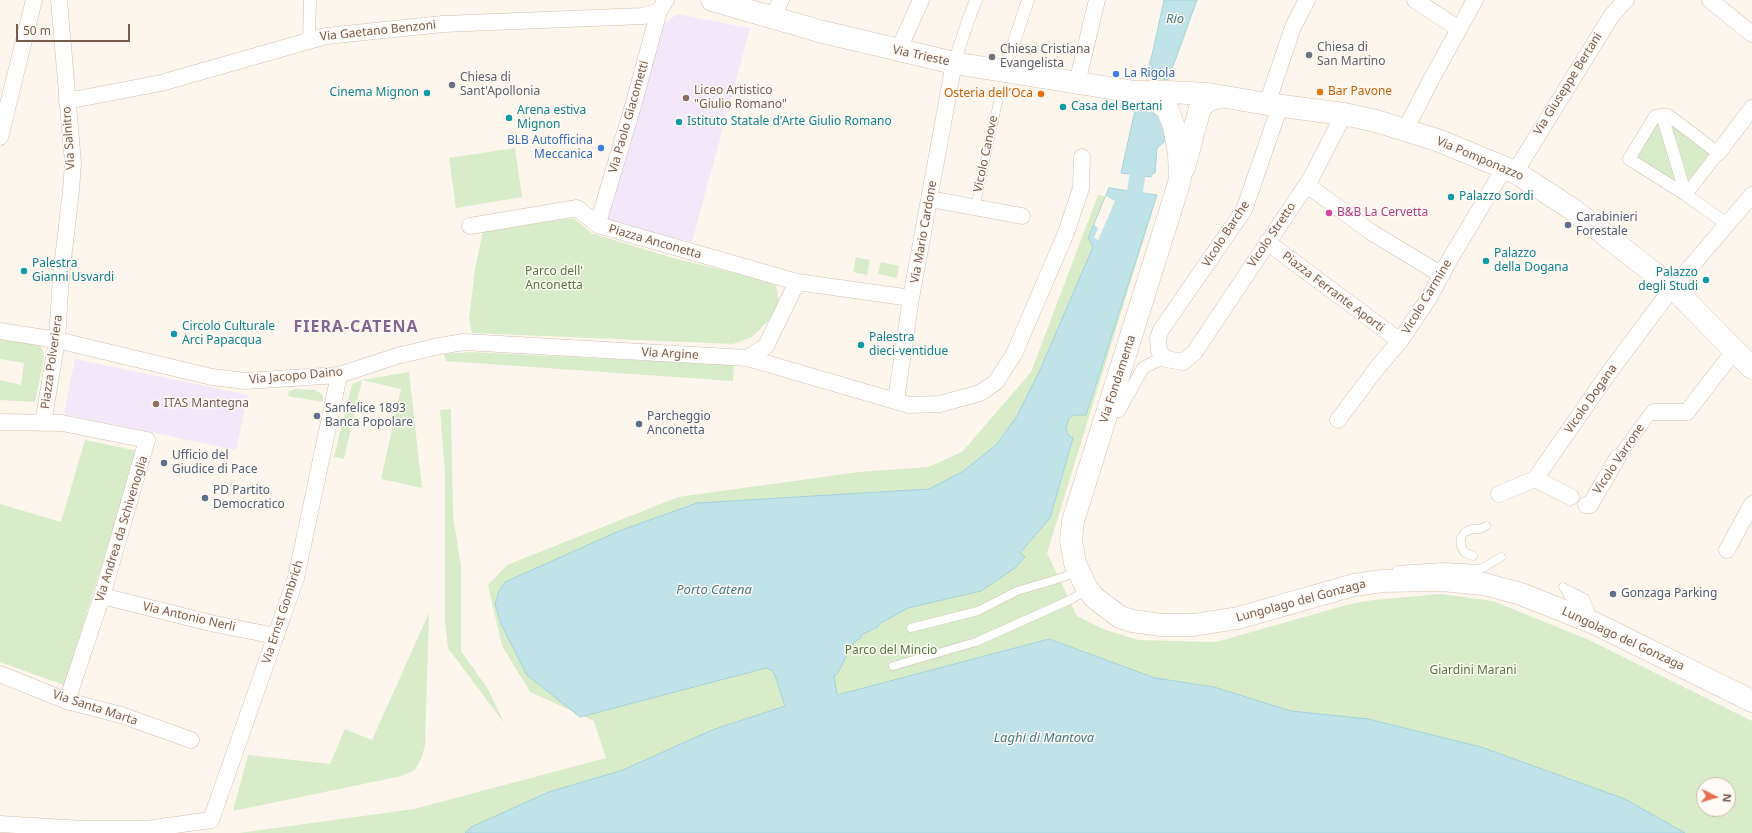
<!DOCTYPE html>
<html>
<head>
<meta charset="utf-8">
<style>
  body { margin:0 }
  #map { position:relative; width:1752px; height:833px; overflow:hidden; background:#fdf6ec; font-family:"Noto Sans",sans-serif }
  canvas { display:block }
  .north { position:absolute; left:1696px; top:777px; width:40px; height:40px; box-sizing:border-box; background:#fffaf3; border:1px solid #cabbb1; border-radius:50%; rotate:95deg; font-size:11px; font-weight:700; line-height:16px; text-align:center; color:#7a5c4d }
  .north::after { content:''; display:block; margin:auto; width:14px; height:18px; background:#e76f51; clip-path:polygon(50% 0,100% 100%,50% 72%,0 100%) }
  .scale { position:absolute; left:16px; top:24px; width:114px; height:18px; box-sizing:border-box; border:2px solid #7a5c4d; border-top:0; padding-left:5px; font-size:12px; line-height:14px; white-space:nowrap; color:#7a5c4d; -webkit-text-stroke:3px #fffaf3; paint-order:stroke }
</style>
</head>
<body>
<div id="map">
<canvas width="1752" height="833"></canvas>
<div class="north">N</div>
<div class="scale">50 m</div>
</div>
<script>
const ctx = document.querySelector('canvas').getContext('2d');
ctx.lineJoin = 'round';
function paint(path, color) { ctx.fillStyle = color; ctx.fill(path, 'evenodd'); }
const poly = rows => new Path2D(rows.map(r => 'M' + r).join(''));
function strokePath(path, color, width, dash) { ctx.strokeStyle = color; ctx.lineWidth = width; ctx.lineCap = dash ? 'butt' : 'round'; ctx.setLineDash(dash || []); ctx.stroke(path); }
function label(font, color, halo, rows, align = 'center') {
  ctx.font = font + ' "Noto Sans",sans-serif'; ctx.lineWidth = 3; ctx.setLineDash([]); ctx.textBaseline = 'middle'; ctx.strokeStyle = halo; ctx.fillStyle = color; for (const [text, x, y, turn = 0] of rows) {
    ctx.save(); ctx.translate(x, y); ctx.rotate((+turn || 0) * Math.PI / 180); ctx.textAlign = isNaN(turn) ? turn : align; if (halo) ctx.strokeText(text, 0, 0); ctx.fillText(text, 0, 0); ctx.restore();
  }
}
paint(poly([
  [677,14,750,28,692,242,604,221,664,24],
  [75,359,248,395,236,450,64,414]
]), '#f3e8fa');
paint(poly([
  [1656,120,1681,189,1633,158],
  [1670,120,1712,155,1690,185],
  [515,148,522,197,456,208,449,158],
  [1098,195,1154,206,1047,553,1077,616,1103,629,1138,640,1216,642,1350,604,1373,600,1441,594,1493,601,1589,640,1752,721,1752,833,239,833,414,809,606,758,594,721,530,692,502,646,488,585,507,565,678,497,859,472,928,467,962,452,1031,372],
  [1704,785,1728,785,1728,809,1704,809],
  [574,218,591,233,673,258,763,280,776,286,779,302,770,319,752,337,733,344,472,333,469,319,475,269,483,231],
  [856,257,870,260,867,275,853,272],
  [881,262,899,266,897,278,878,274],
  [0,338,39,345,43,350,44,359,35,402,0,400,0,380,21,385,24,363,0,359],
  [471,352,734,365,733,381,446,361,444,354],
  [409,372,422,488,381,479,401,389,362,380,344,459,334,457,352,384,362,380],
  [296,389,315,390,323,395,323,402,288,396,289,391],
  [451,409,453,516,461,566,461,651,488,689,504,723,448,648,445,622,445,472,440,410],
  [85,440,138,451,64,685,0,662,0,504,61,522],
  [429,613,425,745,422,757,415,770,402,776,233,811,248,755,330,764,345,729,372,740]
]), '#d8ecc9');
const water = poly([
  [1164,0,1197,0,1168,80,1146,76,1153,51,1164,0],
  [1136,106,1150,109,1159,115,1164,129,1164,142,1157,148,1155,173,1153,173,1151,177,1121,173,1136,106],
  [1109,188,1157,195,1086,415,1074,415,1069,418,1066,428,1068,435,1073,438,1050,518,1020,553,1025,557,1015,568,981,591,908,608,879,624,878,627,861,635,861,638,854,642,837,674,834,675,837,695,1049,639,1155,678,1214,687,1291,711,1368,719,1481,747,1625,799,1685,833,465,833,471,827,549,792,623,770,712,730,785,706,776,678,773,671,766,668,580,717,527,675,501,624,495,604,499,591,505,582,619,531,697,503,929,489,962,472,996,445,1017,416,1040,370,1093,247,1088,238,1109,188]
]);
paint(water, '#bfe3e8');
strokePath(water, '#a5d3da', 1);
paint(poly([
  [1106,196,1115,201,1098,240,1094,238,1098,228,1094,225]
]), '#fdf6ec');
strokePath(poly([
  [1135,192,1140,155]
]), '#bfe3e8', 16);
const service = poly([
  [975,207,998,102],
  [1473,556,1464,552,1461,546,1461,538,1465,532,1472,529,1480,529,1486,526],
  [1397,570,1443,567,1481,569,1501,557],
  [1563,587,1585,598,1593,619],
  [1564,588,1569,597,1589,607],
  [911,628,978,611,1017,591,1064,577,1078,569],
  [893,666,976,642,1072,599,1087,589]
]);
const pedestrian = poly([
  [309,40,310,0],
  [954,63,968,21,976,0],
  [1004,72,1028,0],
  [1662,115,1668,115,1718,153,1686,195,1629,159,1655,116,1662,115],
  [1662,115,1686,195,1727,224],
  [1105,406,1119,411,1143,368,1164,357],
  [1618,457,1649,415,1654,412]
]);
const minor = poly([
  [1415,0,1459,29],
  [1710,0,1752,34],
  [772,18,781,0],
  [898,51,921,0],
  [1077,83,1097,0],
  [67,101,161,83,326,36,443,24,643,16,659,11,666,0],
  [1267,104,1293,27,1307,0],
  [1280,106,1244,210,1161,330,1158,338,1159,351,1166,359,1183,362,1194,353,1311,178,1344,114],
  [1405,130,1432,78,1475,0],
  [0,137,34,0],
  [1718,153,1752,108],
  [1515,172,1612,15,1626,0],
  [1307,185,1371,232,1442,275],
  [930,199,1022,216],
  [598,223,633,106,659,11],
  [470,226,577,208,598,225,797,282,911,298],
  [1267,242,1400,341],
  [0,331,57,340,212,377,245,381,339,375,397,356,439,346,464,342,748,358,909,405,940,404,980,393,996,382,1014,354,1066,233,1081,188,1082,157],
  [748,358,766,346,797,282],
  [896,400,911,298,954,63],
  [1654,412,1687,412,1735,350],
  [1338,420,1377,368,1400,341,1429,298,1447,264,1505,167],
  [0,422,62,423,147,440,102,596,67,701],
  [43,423,57,340,61,276,71,191,73,163,59,0],
  [1535,479,1571,497],
  [1499,494,1535,479,1608,374,1670,291,1752,195],
  [1586,505,1590,505,1618,457],
  [1727,550,1752,504],
  [102,596,215,624,276,636],
  [0,674,67,701,121,715,191,740],
  [0,824,84,829,147,829,211,820,296,578,339,375]
]);
const secondary = poly([
  [712,0,819,31,954,63,1135,92,1168,92,1208,94,1267,104,1344,114,1376,121,1437,140,1515,172,1572,209,1673,288,1752,368],
  [1135,92,1158,102,1168,110,1174,127,1179,153,1180,180,1073,521,1071,541,1075,563,1087,589,1096,599,1120,617,1132,621,1161,625,1193,625,1238,618,1354,585,1382,581,1442,580,1484,584,1521,594,1594,623,1752,701],
  [1184,168,1200,108,1207,101,1219,97]
]);
strokePath(service, '#d1beb0', 9);
strokePath(pedestrian, '#d1beb0', 13);
strokePath(minor, '#d1beb0', 17);
strokePath(secondary, '#d6c0b0', 23);
strokePath(service, '#fff', 8);
strokePath(pedestrian, '#fff', 12);
strokePath(minor, '#fff', 16);
strokePath(secondary, '#fff', 22);
for (const [x, y, r, color] of [
  [1309,55,4,"#6b7280"],
  [992,57,4,"#6b7280"],
  [1116,74,4,"#3f7fe0"],
  [452,85,4,"#6b7280"],
  [1320,92,4,"#e8710a"],
  [427,93,4,"#0f9aa8"],
  [1041,94,4,"#e8710a"],
  [686,98,4,"#8d6e63"],
  [1063,107,4,"#0f9aa8"],
  [509,118,4,"#0f9aa8"],
  [679,122,4,"#0f9aa8"],
  [601,148,4,"#3f7fe0"],
  [1451,197,4,"#0f9aa8"],
  [1329,213,4,"#d1479c"],
  [1568,225,4,"#5c6f8a"],
  [1486,261,4,"#0f9aa8"],
  [24,271,4,"#0f9aa8"],
  [1706,280,4,"#0f9aa8"],
  [174,334,4,"#0f9aa8"],
  [861,345,4,"#0f9aa8"],
  [156,404,4,"#8d6e63"],
  [317,416,4,"#5c6f8a"],
  [639,424,4,"#5c6f8a"],
  [164,463,4,"#5c6f8a"],
  [205,498,4,"#5c6f8a"],
  [1613,594,4,"#5c6f8a"]
]) { const dot = new Path2D(); dot.arc(x, y, r, 0, 2 * Math.PI); ctx.fillStyle = color; ctx.fill(dot); strokePath(dot, '#fffaf3', 1.5); }
label('12px', '#7a5c4d', '#fffaf3', [
  ["Via Gaetano Benzoni",378,31,-6],
  ["Via Trieste",921,56,12],
  ["Via Giuseppe Bertani",1568,84,-58],
  ["Via Paolo Giacometti",629,117,-74],
  ["Via Salnitro",69,138,-94],
  ["Vicolo Canove",986,154,-78],
  ["Via Pomponazzo",1480,159,23],
  ["Via Mario Cardone",924,232,-80],
  ["Vicolo Barche",1226,234,-57],
  ["Vicolo Stretto",1272,235,-56],
  ["Piazza Anconetta",655,242,16],
  ["Piazza Ferrante Aporti",1333,292,37],
  ["Vicolo Carmine",1427,297,-59],
  ["Via Argine",670,354,3],
  ["Piazza Polveriera",52,362,-82],
  ["Via Jacopo Daino",296,376,-5],
  ["Via Fondamenta",1118,379,-72],
  ["Vicolo Dogana",1591,399,-55],
  ["Vicolo Varrone",1619,459,-56],
  ["Via Andrea da Schivenoglia",122,529,-73],
  ["Lungolago del Gonzaga",1301,601,-15],
  ["Via Ernst Gombrich",283,612,-72],
  ["Via Antonio Nerli",189,617,13],
  ["Lungolago del Gonzaga",1623,639,25],
  ["Via Santa Marta",95,708,18]
]);
label('12px', '#5b616d', '#fffaf3', [
  ["Chiesa di",1317,48],
  ["San Martino",1317,62],
  ["Chiesa Cristiana",1000,50],
  ["Evangelista",1000,64],
  ["Chiesa di",460,78],
  ["Sant'Apollonia",460,92]
], 'left');
label('12px', '#366cbe', '#fffaf3', [
  ["La Rigola",1124,74],
  ["BLB Autofficina",593,141,"right"],
  ["Meccanica",593,155,"right"]
], 'left');
label('12px', '#785e54', '#fffaf3', [
  ["Liceo Artistico",694,91],
  ["\"Giulio Romano\"",694,105],
  ["ITAS Mantegna",164,404]
], 'left');
label('12px', '#c56008', '#fffaf3', [
  ["Bar Pavone",1328,92],
  ["Osteria dell'Oca",1033,94,"right"]
], 'left');
label('12px', '#0d838f', '#fffaf3', [
  ["Cinema Mignon",419,93,"right"],
  ["Casa del Bertani",1071,107],
  ["Arena estiva",517,111],
  ["Mignon",517,125],
  ["Istituto Statale d'Arte Giulio Romano",687,122],
  ["Palazzo Sordi",1459,197],
  ["Palazzo",1494,254],
  ["della Dogana",1494,268],
  ["Palestra",32,264],
  ["Gianni Usvardi",32,278],
  ["Palazzo",1698,273,"right"],
  ["degli Studi",1698,287,"right"],
  ["Circolo Culturale",182,327],
  ["Arci Papacqua",182,341],
  ["Palestra",869,338],
  ["dieci-ventidue",869,352]
], 'left');
label('12px', '#b23c85', '#fffaf3', [
  ["B&B La Cervetta",1337,213]
], 'left');
label('12px', '#4e5e75', '#fffaf3', [
  ["Carabinieri",1576,218],
  ["Forestale",1576,232],
  ["Sanfelice 1893",325,409],
  ["Banca Popolare",325,423],
  ["Parcheggio",647,417],
  ["Anconetta",647,431],
  ["Ufficio del",172,456],
  ["Giudice di Pace",172,470],
  ["PD Partito",213,491],
  ["Democratico",213,505],
  ["Gonzaga Parking",1621,594]
], 'left');
label('12px', '#537a41', '#fffaf3', [
  ["Parco dell'",554,272],
  ["Anconetta",554,286],
  ["Parco del Mincio",891,651],
  ["Giardini Marani",1473,671]
]);
label('italic 13px', '#437c86', '#fffaf3', [
  ["Rio",1175,19],
  ["Porto Catena",714,590],
  ["Laghi di Mantova",1044,738]
]);
ctx.letterSpacing = '1px';
label('bold 16px', '#846695', '#fffaf3', [
  ["FIERA-CATENA",356,327]
]);
ctx.letterSpacing = '0px';
</script>
</body>
</html>
